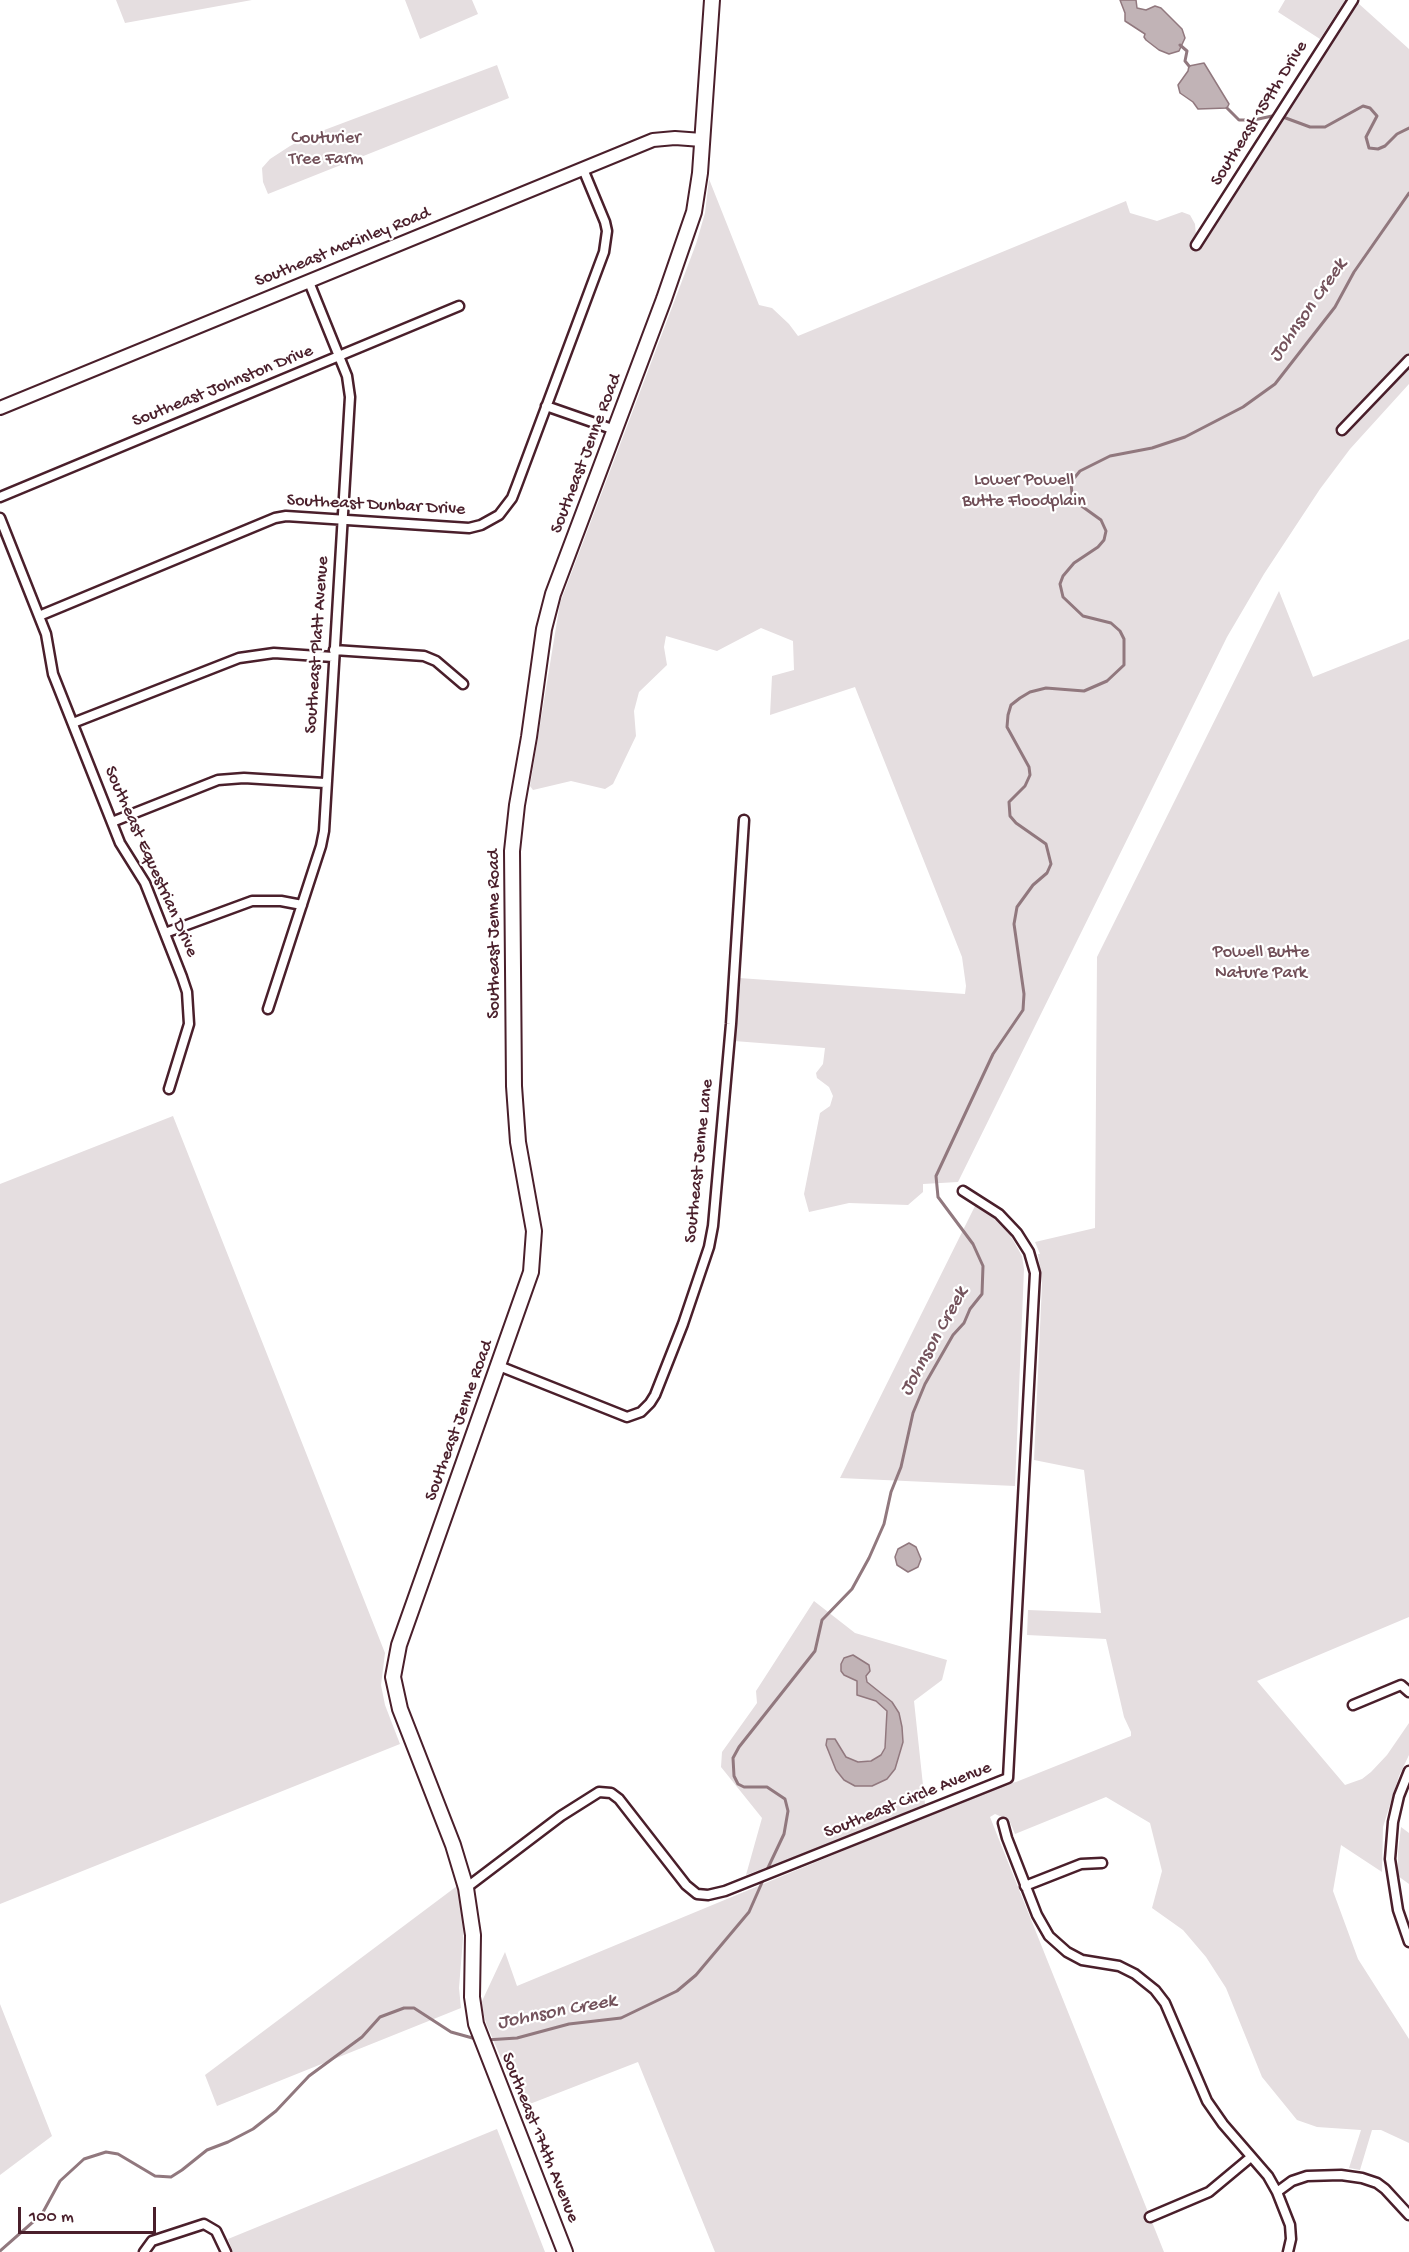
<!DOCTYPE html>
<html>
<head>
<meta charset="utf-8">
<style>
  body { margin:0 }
  #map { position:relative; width:1409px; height:2252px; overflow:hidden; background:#fff; font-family:"Gochi Hand",sans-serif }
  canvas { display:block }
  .scale { position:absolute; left:18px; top:2207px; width:138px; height:27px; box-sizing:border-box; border:3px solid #4a1f2b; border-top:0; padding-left:8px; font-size:18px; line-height:21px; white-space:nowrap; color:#4a1f2b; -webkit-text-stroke:4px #fff; paint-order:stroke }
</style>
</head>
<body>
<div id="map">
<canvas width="1409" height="2252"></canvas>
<div class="scale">100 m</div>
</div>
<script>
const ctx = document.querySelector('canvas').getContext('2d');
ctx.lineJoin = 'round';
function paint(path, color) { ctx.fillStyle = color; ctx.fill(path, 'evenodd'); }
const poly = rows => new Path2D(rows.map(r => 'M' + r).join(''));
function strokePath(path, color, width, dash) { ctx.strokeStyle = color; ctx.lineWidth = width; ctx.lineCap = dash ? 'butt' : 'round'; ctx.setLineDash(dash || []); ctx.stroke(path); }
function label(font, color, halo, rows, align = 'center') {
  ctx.font = font + ' "Gochi Hand",sans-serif'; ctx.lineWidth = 4.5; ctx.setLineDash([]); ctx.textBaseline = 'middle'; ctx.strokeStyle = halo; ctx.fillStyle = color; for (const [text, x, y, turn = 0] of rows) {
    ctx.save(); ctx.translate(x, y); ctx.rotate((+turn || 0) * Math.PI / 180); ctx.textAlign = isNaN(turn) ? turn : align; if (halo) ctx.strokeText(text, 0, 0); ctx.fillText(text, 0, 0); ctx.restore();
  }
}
paint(poly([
  [116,0,252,0,125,23],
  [405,0,472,0,478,14,420,39],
  [1285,0,1345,0,1320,39,1278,12],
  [1358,3,1409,49,1409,384,1350,449,1320,489,1264,574,1227,637,958,1182,923,1184,923,1192,908,1205,849,1203,809,1212,804,1194,820,1113,830,1106,833,1096,829,1087,817,1078,816,1073,823,1064,825,1048,734,1041,739,978,965,994,966,986,962,957,855,687,770,715,772,676,794,670,793,641,761,628,717,651,666,636,664,647,667,665,639,692,634,711,636,736,613,784,605,789,571,781,533,790,530,786,560,603,696,244,705,213,709,179,759,305,772,308,789,324,798,336,1126,201,1130,213,1157,221,1182,212,1190,215,1195,224,1196,236,1193,244,1195,246,1208,238],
  [497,65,509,98,268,194,263,182,262,168,270,159,290,146,311,135],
  [1279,591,1313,677,1409,639,1409,1617,1257,1681,1345,1785,1362,1779,1371,1772,1387,1755,1409,1723,1409,1755,1399,1776,1383,1827,1382,1872,1341,1845,1333,1891,1358,1959,1409,2039,1409,2143,1381,2130,1372,2130,1360,2170,1349,2168,1361,2130,1317,2127,1297,2120,1262,2077,1226,1988,1206,1957,1183,1930,1152,1908,1162,1871,1150,1823,1106,1797,1015,1834,1009,1820,995,1814,990,1817,1164,2252,715,2252,638,2062,522,2107,486,2023,481,2004,483,1999,505,1952,517,1986,1002,1785,1016,1782,1131,1736,1131,1732,1124,1717,1106,1639,1027,1635,1028,1610,1101,1613,1084,1470,1034,1460,1042,1284,1038,1254,1040,1254,1035,1242,1095,1228,1097,957],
  [173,1116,385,1653,381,1685,385,1705,400,1744,0,1904,0,1184],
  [975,1206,999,1221,1008,1231,1022,1256,1024,1269,1015,1486,840,1478],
  [814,1601,855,1633,947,1660,942,1680,914,1701,925,1804,812,1851,746,1875,762,1818,721,1767,722,1752,757,1703,756,1691],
  [1401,1827,1409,1833,1409,1884,1398,1876,1398,1852],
  [457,1886,464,1926,459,1988,461,2008,217,2106,205,2075],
  [0,2004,52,2136,0,2175],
  [497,2129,545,2252,233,2252,228,2239]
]), '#e5dee0');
const water = poly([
  [1120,0,1136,0,1137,8,1146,10,1155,6,1161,8,1182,29,1185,38,1179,51,1169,54,1159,50,1146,40,1144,37,1145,34,1125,21,1125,13,1120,0],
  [1204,63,1229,104,1227,108,1198,109,1193,102,1180,93,1178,85,1188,71,1189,66,1204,63],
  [909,1543,916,1547,921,1559,918,1567,908,1572,897,1565,895,1557,898,1549,909,1543],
  [853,1655,869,1665,870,1671,866,1676,867,1682,892,1702,899,1713,902,1727,903,1742,895,1769,887,1779,872,1786,855,1786,844,1780,836,1770,826,1745,827,1739,835,1739,846,1757,858,1762,871,1761,881,1755,885,1748,887,1711,876,1701,857,1695,857,1681,844,1675,841,1671,841,1664,844,1658,853,1655]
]);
paint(water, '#c1b3b6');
strokePath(water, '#91787e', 1.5);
strokePath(poly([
  [1180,45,1187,51,1185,61,1189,66],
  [1227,108,1239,120,1254,120,1272,116,1283,117,1310,127,1325,127,1363,106,1370,108,1377,116,1366,137,1369,148,1378,149,1385,146,1397,134,1409,128],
  [766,1872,784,1834,788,1811,785,1799,767,1787,744,1787,738,1784,734,1776,733,1758,739,1747,815,1651,822,1620,852,1589,869,1558,884,1524,891,1492,901,1467,913,1413,925,1384,953,1335,964,1323,970,1309,982,1294,983,1266,973,1244,938,1197,936,1176,993,1054,1023,1010,1024,994,1014,924,1017,907,1033,885,1047,873,1051,864,1046,844,1016,823,1010,816,1009,802,1025,786,1030,775,1029,767,1007,727,1008,715,1011,705,1020,698,1030,692,1046,688,1084,691,1107,681,1124,665,1124,639,1120,631,1111,623,1083,616,1063,597,1060,584,1063,576,1074,563,1098,547,1104,540,1106,531,1101,520,1076,502,1072,495,1071,482,1080,471,1110,456,1152,448,1185,437,1243,407,1275,384,1335,307,1354,272,1409,193],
  [486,2040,517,2038,569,2024,621,2018,677,1991,696,1975,749,1912,764,1878],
  [0,2251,42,2214,60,2181,84,2159,106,2152,118,2154,155,2176,171,2177,182,2170,207,2150,228,2142,253,2129,276,2111,309,2076,362,2037,380,2017,404,2008,414,2008,451,2032,476,2039]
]), '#91787e', 3);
const street = poly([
  [1196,245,1353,0],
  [546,406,615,430],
  [1342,430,1409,360],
  [0,497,459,306],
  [0,518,46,634,53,674,120,843,145,883,182,977,187,992,189,1024,169,1089],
  [39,616,275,518,286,516,469,528,481,525,499,515,512,498,517,485,604,252,607,231,605,222,583,169],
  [334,650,424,656,436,661,463,684],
  [73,723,239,658,274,653,333,657],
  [112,822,218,780,244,778,325,783],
  [165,933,252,901,281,901,302,905],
  [268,1009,321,846,324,831,350,397,347,376,309,282],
  [499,1366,627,1417,641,1412,650,1403,655,1395,683,1324,709,1247,713,1226,731,1024,744,820],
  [1353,1705,1401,1685,1409,1692],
  [1409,1771,1399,1796,1393,1822,1390,1859,1398,1910,1409,1942],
  [1003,1823,1007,1838,1037,1915,1049,1936,1067,1952,1082,1960,1119,1966,1135,1974,1155,1990,1165,2003,1207,2101,1223,2124,1268,2176,1277,2192,1290,2225,1291,2239,1288,2252],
  [1025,1886,1081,1864,1102,1863],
  [466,1888,561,1816,599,1792,611,1793,619,1799,686,1885,697,1894,708,1895,725,1891,1008,1778,1035,1273,1029,1252,1017,1233,999,1214,963,1191],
  [1277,2192,1292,2181,1307,2176,1341,2175,1362,2178,1377,2183,1385,2189,1409,2215],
  [1150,2217,1209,2192,1251,2157],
  [144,2252,152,2241,204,2224,216,2231,226,2252]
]);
const secondary = poly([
  [0,408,653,140,675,138,702,140]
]);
const primary = poly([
  [565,2252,476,2024,472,1997,473,1935,466,1888,453,1845,400,1709,393,1677,399,1645,531,1272,534,1231,518,1142,514,1086,512,851,517,805,529,737,544,629,553,594,664,299,694,212,700,173,712,0]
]);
strokePath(street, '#4a1f2b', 13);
strokePath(secondary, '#4a1f2b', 16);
strokePath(primary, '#4a1f2b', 18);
strokePath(street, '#fff', 8);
strokePath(secondary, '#fff', 12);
strokePath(primary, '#fff', 14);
label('18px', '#4a1f2b', '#fff', [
  ["Southeast 159th Drive",1260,114,-58],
  ["Southeast McKinley Road",343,248,-22],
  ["Southeast Johnston Drive",223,387,-22],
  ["Southeast Jenne Road",587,454,-69],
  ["Southeast Dunbar Drive",376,506,3],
  ["Southeast Platt Avenue",318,645,-86],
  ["Southeast Equestrian Drive",150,862,66],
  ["Southeast Jenne Road",495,934,-90],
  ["Southeast Jenne Lane",700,1161,-84],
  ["Southeast Jenne Road",460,1421,-70],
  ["Southeast Circle Avenue",908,1801,-22],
  ["Southeast 174th Avenue",539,2138,68]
]);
label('18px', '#714f58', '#fff', [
  ["Couturier",326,139],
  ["Tree Farm",326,160],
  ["Lower Powell",1024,481],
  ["Butte Floodplain",1024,502],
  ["Powell Butte",1261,953],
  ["Nature Park",1261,974]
]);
label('italic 20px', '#74535c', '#fff', [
  ["Johnson Creek",1309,311,-55],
  ["Johnson Creek",935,1342,-61],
  ["Johnson Creek",557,2013,-11]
]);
</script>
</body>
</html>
